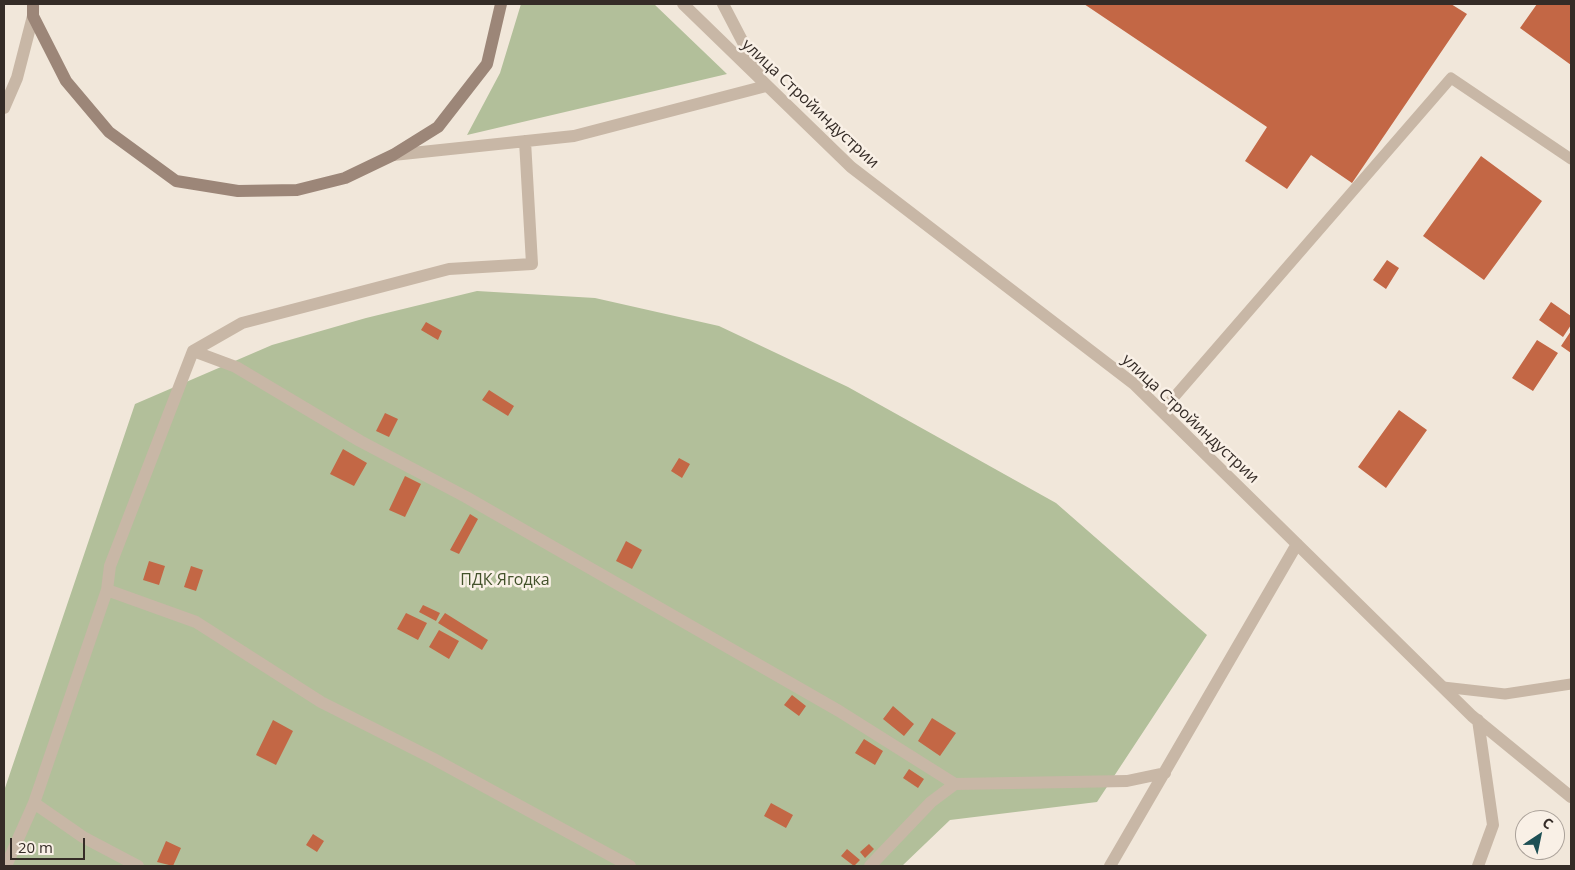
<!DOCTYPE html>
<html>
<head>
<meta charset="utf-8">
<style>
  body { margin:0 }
  #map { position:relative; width:1575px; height:870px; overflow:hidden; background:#f1e7da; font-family:"Open Sans",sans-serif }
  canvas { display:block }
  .frame { position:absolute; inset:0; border:5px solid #352c27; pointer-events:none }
  .north { position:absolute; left:1515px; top:810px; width:50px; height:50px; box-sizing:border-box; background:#f9f0e6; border:1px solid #aba29a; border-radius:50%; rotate:34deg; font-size:14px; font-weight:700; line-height:20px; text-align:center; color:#352c27 }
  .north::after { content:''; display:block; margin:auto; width:18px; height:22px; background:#1e5055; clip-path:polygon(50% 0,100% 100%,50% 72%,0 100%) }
  .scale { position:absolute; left:10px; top:838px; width:75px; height:22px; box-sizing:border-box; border:2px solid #352c27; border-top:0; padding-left:6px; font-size:15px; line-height:18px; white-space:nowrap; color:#352c27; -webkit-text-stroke:4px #f9f0e6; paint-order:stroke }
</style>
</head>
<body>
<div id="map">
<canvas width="1575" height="870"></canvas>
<div class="frame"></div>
<div class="north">С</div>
<div class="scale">20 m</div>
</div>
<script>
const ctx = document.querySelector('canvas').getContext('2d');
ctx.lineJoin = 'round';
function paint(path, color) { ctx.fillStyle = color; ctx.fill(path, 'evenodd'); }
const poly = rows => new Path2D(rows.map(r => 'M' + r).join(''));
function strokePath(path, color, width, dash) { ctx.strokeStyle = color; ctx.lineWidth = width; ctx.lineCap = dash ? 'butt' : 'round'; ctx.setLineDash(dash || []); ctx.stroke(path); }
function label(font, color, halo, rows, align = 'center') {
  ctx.font = font + ' "Open Sans",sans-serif'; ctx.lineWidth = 5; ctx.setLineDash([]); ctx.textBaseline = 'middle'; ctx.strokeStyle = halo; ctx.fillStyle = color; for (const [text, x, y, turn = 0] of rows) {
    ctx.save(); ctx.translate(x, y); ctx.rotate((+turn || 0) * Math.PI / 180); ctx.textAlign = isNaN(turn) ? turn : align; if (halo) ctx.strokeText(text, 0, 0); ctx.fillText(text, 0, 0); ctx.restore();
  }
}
paint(poly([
  [521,4,654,4,727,74,467,135,500,73],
  [477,291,595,298,719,326,848,387,1056,503,1207,635,1097,802,950,820,902,866,4,866,4,791,135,404,272,345,366,318]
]), '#b2bf9a');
paint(poly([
  [1084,4,1451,4,1467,14,1352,183,1311,155,1287,189,1245,161,1267,127],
  [1537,4,1571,4,1571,65,1520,28],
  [1481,156,1542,201,1484,280,1423,236],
  [1387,260,1399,268,1386,289,1373,280],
  [1551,302,1571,316,1571,325,1563,337,1539,320],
  [426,322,442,331,438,340,421,330],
  [1571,331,1571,353,1561,346],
  [1537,340,1558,353,1533,391,1512,378],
  [489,390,514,406,508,416,482,400],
  [1399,410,1427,430,1386,488,1358,467],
  [385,413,398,419,389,437,376,431],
  [343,449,367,463,354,486,330,474],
  [679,458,690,464,682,478,671,471],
  [405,476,421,484,405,517,389,510],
  [470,514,478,519,459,554,450,550],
  [626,541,642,550,632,569,616,561],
  [149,561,165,566,159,585,143,580],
  [191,566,203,570,196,591,184,587],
  [423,605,440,613,436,621,419,612],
  [406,613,427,623,418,640,397,629],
  [445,613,488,640,482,650,438,623],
  [439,630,459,641,449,659,429,647],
  [792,695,806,706,799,716,784,705],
  [893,706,914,724,904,736,883,719],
  [932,718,956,733,940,756,918,741],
  [273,720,293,731,276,765,256,755],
  [864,739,883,751,875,765,855,753],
  [909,769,924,779,918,788,903,778],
  [771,803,793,815,786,828,764,816],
  [313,834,324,841,317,852,306,845],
  [166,841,181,848,173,866,157,862],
  [869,844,874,849,865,858,860,852],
  [847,849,860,860,854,866,841,856]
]), '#c36745');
strokePath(poly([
  [1162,411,1451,78,1571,159],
  [1443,687,1505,694,1571,684]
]), '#c8b7a6', 11);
strokePath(poly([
  [683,4,851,167,1134,384,1472,716,1571,797],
  [723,4,760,75],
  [4,108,17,78,33,16],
  [393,155,574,136,766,86],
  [193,351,236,367,360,441,466,497,839,711,955,784],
  [107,590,196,622,321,702,432,758,630,866],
  [1478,720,1493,825,1478,866],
  [34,803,83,837,138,866],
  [6,866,34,803,107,590,110,566,193,351,242,323,449,269,532,264,525,141],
  [870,866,931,802,955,784,1127,781,1165,773],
  [1110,866,1297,544]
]), '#c8b7a6', 12);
strokePath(poly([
  [33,4,33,16,66,81,109,132,176,181,238,191,297,190,345,178,393,155,438,127,487,64,501,4]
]), '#9c8678', 12);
label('16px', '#352c27', '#f9f0e6', [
  ["улица Стройиндустрии",810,104,43],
  ["улица Стройиндустрии",1190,419,43]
]);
label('16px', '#43522b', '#f9f0e6', [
  ["ПДК Ягодка",505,580]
]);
</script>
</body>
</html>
